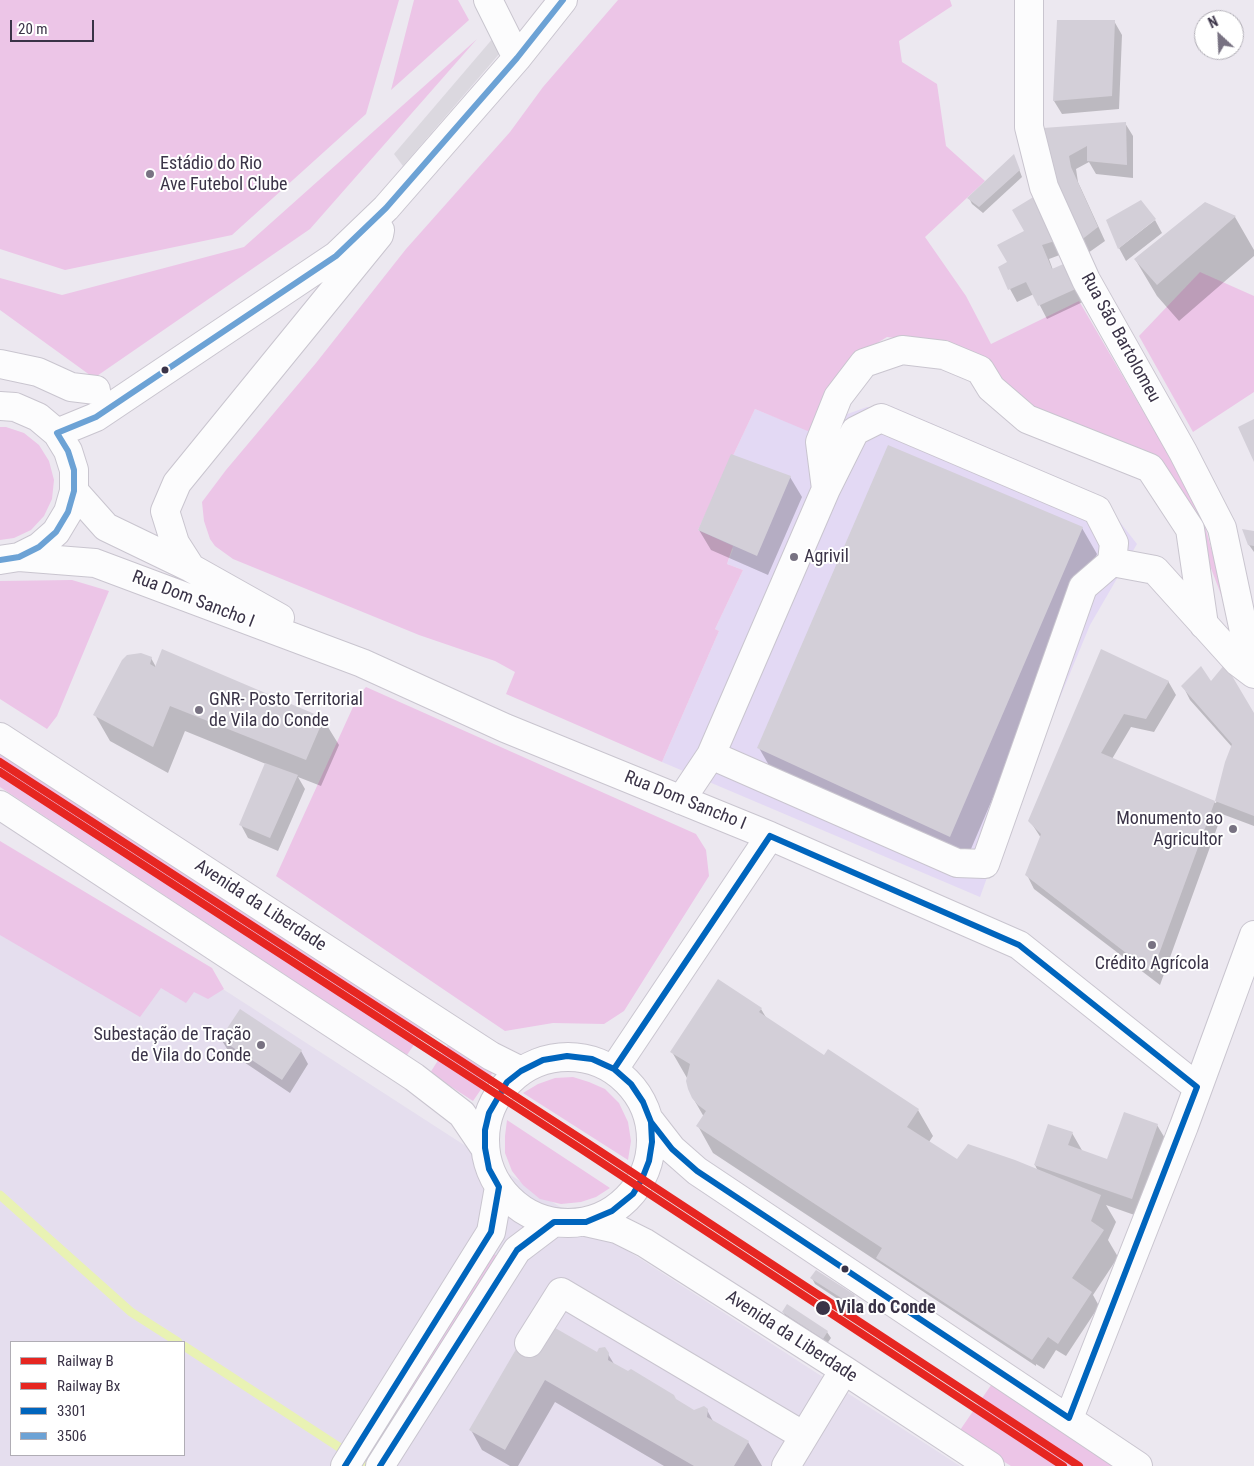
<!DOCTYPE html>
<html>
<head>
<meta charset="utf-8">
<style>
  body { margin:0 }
  #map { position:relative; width:1254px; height:1466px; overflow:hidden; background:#ece8f0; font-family:"Roboto Condensed",sans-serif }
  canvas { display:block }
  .legend { position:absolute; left:10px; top:1341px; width:175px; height:115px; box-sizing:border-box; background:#fff; border:1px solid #b0adb5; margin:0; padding:6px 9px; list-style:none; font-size:15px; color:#3a3347 }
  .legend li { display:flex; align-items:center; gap:10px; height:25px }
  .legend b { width:25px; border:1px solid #b0adb5 }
  .north { position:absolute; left:1194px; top:10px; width:50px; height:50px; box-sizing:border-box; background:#fff; border:1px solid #b0adb5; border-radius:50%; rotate:335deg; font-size:14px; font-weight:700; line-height:20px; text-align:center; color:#3a3347 }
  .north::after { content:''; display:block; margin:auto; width:18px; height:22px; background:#787282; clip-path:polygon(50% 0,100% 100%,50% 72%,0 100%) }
  .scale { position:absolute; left:10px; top:20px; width:84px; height:22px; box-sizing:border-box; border:2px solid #3a3347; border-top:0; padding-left:6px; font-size:15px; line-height:18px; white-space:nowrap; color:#3a3347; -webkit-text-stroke:4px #fff; paint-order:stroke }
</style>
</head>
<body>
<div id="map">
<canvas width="1254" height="1466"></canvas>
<ul class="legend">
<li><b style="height:6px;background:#e62621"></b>Railway B</li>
<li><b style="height:6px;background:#e62621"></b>Railway Bx</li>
<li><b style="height:6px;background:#0065bd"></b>3301</li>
<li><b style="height:6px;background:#6ca2d5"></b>3506</li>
</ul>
<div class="north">N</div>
<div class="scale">20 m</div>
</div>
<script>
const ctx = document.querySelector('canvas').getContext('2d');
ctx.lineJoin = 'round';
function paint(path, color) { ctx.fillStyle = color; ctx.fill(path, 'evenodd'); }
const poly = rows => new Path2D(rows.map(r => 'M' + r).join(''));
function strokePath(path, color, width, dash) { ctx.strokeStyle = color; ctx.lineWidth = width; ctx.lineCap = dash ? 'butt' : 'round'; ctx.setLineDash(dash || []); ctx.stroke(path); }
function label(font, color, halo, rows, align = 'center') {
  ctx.font = font + ' "Roboto Condensed",sans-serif'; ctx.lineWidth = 4; ctx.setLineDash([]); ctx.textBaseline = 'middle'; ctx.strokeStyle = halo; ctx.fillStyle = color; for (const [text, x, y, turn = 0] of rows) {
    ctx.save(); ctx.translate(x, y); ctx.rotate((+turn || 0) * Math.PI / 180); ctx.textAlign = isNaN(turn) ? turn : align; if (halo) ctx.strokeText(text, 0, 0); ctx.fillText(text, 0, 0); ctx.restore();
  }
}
paint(poly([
  [0,845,738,1322,960,1466,0,1466],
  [11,1342,184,1342,184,1455,11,1455]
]), '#e5deee');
paint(poly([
  [891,406,1099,495,1137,544,1090,625,997,850,980,897,662,762,719,631,715,629,743,570,727,564,733,549,698,530,755,409,810,431,828,421,867,407]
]), '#e3d9f4');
paint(poly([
  [0,0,399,0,366,114,232,235,65,270,0,249],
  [414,0,458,0,469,20,391,90],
  [618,0,950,0,952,6,899,41,902,62,937,84,946,146,985,181,925,237,966,296,991,344,1079,301,1164,447,1205,526,1231,621,1198,534,1148,457,1037,413,925,342,887,337,850,360,810,432,755,409,698,530,733,546,727,564,743,570,715,629,719,631,662,762,506,694,515,672,495,661,419,635,233,559,215,546,210,539,204,521,202,502,226,470,316,363,406,249,510,132,543,87],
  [477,39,310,229,94,378,0,310,0,278,62,295,244,247],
  [1200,272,1254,296,1254,392,1193,432,1139,336],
  [0,427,6,427,24,433,39,445,49,461,54,480,52,499,44,516,31,530,14,538,0,540],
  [72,580,109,591,57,716,47,729,0,699,0,581],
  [366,687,696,834,706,850,709,876,624,1011,604,1024,553,1023,505,1031,276,876,358,696],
  [0,753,424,1030,407,1055,0,787],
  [0,841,212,968,224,989,208,999,194,992,186,1003,161,988,140,1017,0,935],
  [449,1043,493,1072,473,1101,430,1073],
  [573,1077,589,1082,605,1089,619,1103,628,1122,631,1141,628,1160,523,1093,538,1084,555,1078],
  [507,1120,610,1188,596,1197,581,1202,561,1204,540,1199,523,1185,512,1171,505,1153,505,1136],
  [491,1252,500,1258,375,1454,367,1450],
  [996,1378,1124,1466,1011,1466,958,1433]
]), '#ecc5e7');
paint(poly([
  [494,37,500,53,403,166,394,154]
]), '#dbd8df');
paint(poly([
  [1114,21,1122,35,1119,109,1062,114,1054,101],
  [1125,123,1133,136,1133,178,1096,174,1089,162,1076,169,1078,182,1105,241,1088,253,1049,164],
  [1014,156,1022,177,983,213,972,204,969,198],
  [1034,198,1065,253,1049,259,1053,270,1067,264,1087,300,1047,319,1034,294,1017,302,1010,289,1009,263,1026,231],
  [1206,203,1235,217,1254,250,1254,256,1179,321,1157,296,1135,259],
  [1155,220,1162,233,1126,261,1119,248],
  [790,477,802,497,768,575,711,550,699,530],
  [1082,528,1097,554,965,863,774,774,759,748],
  [1254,532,1254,552,1249,545],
  [1101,651,1168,681,1176,695,1154,732,1131,727,1112,759,1216,803,1232,747,1190,700,1183,686,1211,683,1254,716,1254,826,1222,814,1160,985,1034,889,1027,875,1041,838,1030,821],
  [151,658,156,667,323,719,339,745,321,786,298,777,305,789,278,851,248,838,241,825,266,764,185,731,168,773,110,741,95,715],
  [761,1009,767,1019,824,1057,918,1110,933,1136,929,1142,957,1161,1038,1171,1035,1165,1072,1133,1083,1152,1108,1161,1157,1125,1169,1145,1143,1218,1106,1205,1116,1222,1108,1240,1118,1257,1093,1295,1099,1306,1066,1356,1056,1350,1044,1369,1036,1364,1036,1366,713,1153,698,1126,704,1117,693,1098,687,1078,672,1052],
  [221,1039,301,1051,308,1064,290,1093,229,1052],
  [816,1271,854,1296,858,1303,853,1309,815,1284,812,1278],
  [783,1312,827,1332,831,1338,826,1345,787,1318],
  [523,1341,608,1354,614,1364,694,1412,707,1410,714,1423,748,1442,762,1466,664,1466,555,1402,518,1466,510,1466,482,1450,471,1430]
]), '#0003');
strokePath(poly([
  [0,1195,131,1312,178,1342],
  [184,1346,368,1466]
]), '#e9f2b4', 9);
paint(poly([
  [1057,20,1115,20,1112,96,1053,101],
  [1126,122,1127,165,1087,161,1087,146,1069,156,1071,167,1098,227,1080,241,1063,207,1043,128],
  [1014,154,1020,170,979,207,967,198],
  [1035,196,1058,240,1042,245,1052,269,1068,262,1080,287,1038,306,1026,282,1008,290,998,267,1007,262,997,245,1024,231,1012,210],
  [1141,200,1156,219,1118,249,1106,220],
  [1205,202,1236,216,1157,285,1134,259],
  [1254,419,1254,462,1238,427],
  [888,445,1083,527,950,837,757,748],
  [731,454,791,476,757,556,698,530],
  [1242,529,1254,531,1254,546,1248,545],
  [162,649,324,718,306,760,170,706,153,747,93,715,122,660,127,655,141,653,152,657,150,664,155,667],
  [1101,649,1169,681,1146,719,1124,714,1101,753,1215,801,1152,973,1025,875,1041,834,1028,821],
  [1225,664,1254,713,1254,816,1215,801,1225,762,1232,744,1181,686,1201,666,1211,681],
  [265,763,298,775,270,838,239,825],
  [718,979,762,1008,759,1012,824,1055,828,1049,919,1109,907,1127,957,1159,968,1144,1015,1160,1101,1195,1091,1221,1104,1230,1072,1278,1092,1292,1058,1344,1048,1337,1032,1360,876,1258,882,1248,696,1126,706,1111,698,1105,692,1098,688,1089,686,1081,690,1064,670,1052],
  [240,1009,302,1050,282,1080,220,1039],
  [1124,1112,1158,1124,1132,1199,1034,1165,1048,1124,1073,1132,1068,1145,1107,1159],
  [816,1270,855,1295,849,1303,810,1278],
  [787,1304,828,1331,823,1339,782,1312],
  [550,1325,597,1352,599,1348,605,1347,609,1353,608,1360,628,1371,631,1369,674,1395,676,1399,694,1410,704,1406,708,1409,707,1417,749,1441,734,1466,694,1466,545,1380,505,1450,469,1430,522,1339]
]), '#d3cfd8');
const minor = poly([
  [488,0,517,58],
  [1029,0,1029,127,1044,187,1086,280,1183,452,1222,528,1248,650,1254,667],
  [0,364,38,372,71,387,96,390],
  [0,406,15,407,38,417,57,433,68,451,74,470,74,491,68,512,56,532,39,547,19,557],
  [57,433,96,417,336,256,386,208,517,58,563,0],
  [826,489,820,442,838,397,864,363,902,350,944,355,980,370,991,388,1027,419,1150,468,1190,529,1204,625],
  [74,491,106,527,191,568,280,618],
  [0,560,19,557,95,563,362,663,505,728,770,836,1019,945,1197,1087],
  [191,568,175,543,165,511,177,483,379,235,380,230],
  [0,737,491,1056,521,1071],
  [711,755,826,489,855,431,881,418,1097,510,1114,543,1112,562],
  [681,800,711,755,957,863,985,864,1083,587,1112,562,1155,570,1238,662,1254,674],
  [0,805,414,1077,462,1114,485,1148],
  '485 1140a83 83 0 1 1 166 0a83 83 0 1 1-166 0Z',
  [614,1069,770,836],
  [651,1122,672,1149,697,1171,1138,1466],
  [586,1222,617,1229,645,1243,844,1370,990,1466],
  [529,1343,561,1292,804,1436],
  [1069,1418,1184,1126,1254,935],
  [345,1466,491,1232,499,1187],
  [380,1466,517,1250,554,1222],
  [786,1466,844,1370]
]);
strokePath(minor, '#c9c5cf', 30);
strokePath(minor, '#fcfcfd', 28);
strokePath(poly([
  [770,836,1019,945,1197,1087,1069,1418,697,1171,672,1149,651,1122,643,1102,631,1084,614,1069,770,836],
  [345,1466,491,1232,499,1187,489,1169,485,1148,485,1130,489,1113,507,1082,521,1071,543,1060,567,1056,592,1059,614,1069,631,1084,643,1102,651,1122,652,1142,649,1161,642,1179,633,1194,612,1211,586,1222,554,1222,517,1250,380,1466]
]), '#0065bd', 6);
strokePath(poly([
  [0,560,19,557,39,547,56,532,68,512,74,491,74,470,68,451,57,433,96,417,336,256,386,208,517,58,563,0]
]), '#6ca2d5', 6);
strokePath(poly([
  [0,762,586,1142,1079,1466]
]), '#e62621', 8);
strokePath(poly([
  [0,772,581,1149,1063,1466]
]), '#e62621', 8);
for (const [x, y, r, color] of [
  [150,174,5,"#787282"],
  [165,370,4.5,"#3a3347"],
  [794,557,5,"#787282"],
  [199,710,5,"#787282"],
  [1233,829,5,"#787282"],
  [1152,945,5,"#787282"],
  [261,1045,5,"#787282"],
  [845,1269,4.5,"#3a3347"],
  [823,1308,8,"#3a3347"]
]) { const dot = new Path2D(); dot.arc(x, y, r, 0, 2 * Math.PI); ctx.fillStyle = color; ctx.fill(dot); strokePath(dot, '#fff', 2); }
label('18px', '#3a3347', '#fff', [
  ["Estádio do Rio",160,164],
  ["Ave Futebol Clube",160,185],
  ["Agrivil",804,557],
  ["GNR- Posto Territorial",209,700],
  ["de Vila do Conde",209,721],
  ["Monumento ao",1223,819,"right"],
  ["Agricultor",1223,840,"right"],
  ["Crédito Agrícola",1152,964,"center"],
  ["Subestação de Tração",251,1035,"right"],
  ["de Vila do Conde",251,1056,"right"]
], 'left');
label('18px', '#3a3347', '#fff', [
  ["Rua São Bartolomeu",1120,338,61],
  ["Rua Dom Sancho I",193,600,21],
  ["Rua Dom Sancho I",685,801,22],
  ["Avenida da Liberdade",260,906,33],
  ["Avenida da Liberdade",791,1337,33]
]);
label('bold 18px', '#3a3347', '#fff', [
  ["Vila do Conde",836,1308]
], 'left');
</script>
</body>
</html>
